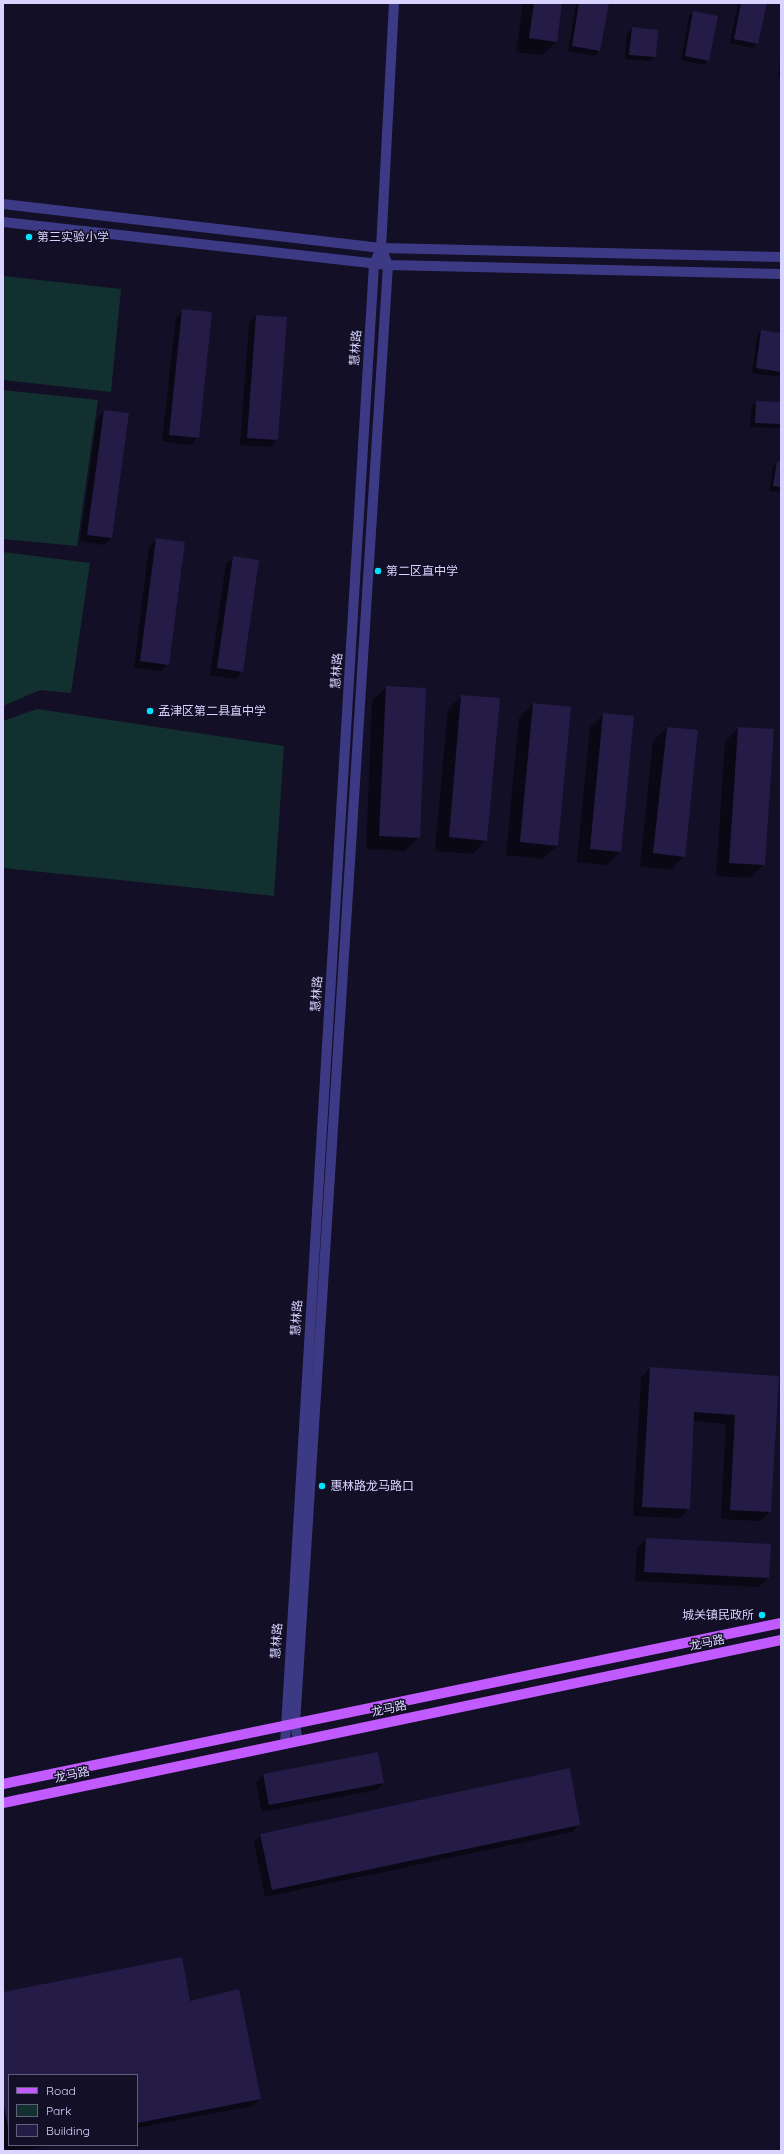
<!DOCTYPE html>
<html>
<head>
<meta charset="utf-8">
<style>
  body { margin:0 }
  #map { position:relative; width:784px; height:2154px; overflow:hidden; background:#130f26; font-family:Quicksand,sans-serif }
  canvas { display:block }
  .frame { position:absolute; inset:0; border:4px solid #d9d4ff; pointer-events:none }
  .legend { position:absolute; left:8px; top:2074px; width:130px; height:72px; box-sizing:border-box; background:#130f26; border:1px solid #625e7d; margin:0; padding:5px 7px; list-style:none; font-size:12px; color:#d9d4ff }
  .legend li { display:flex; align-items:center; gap:8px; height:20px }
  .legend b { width:20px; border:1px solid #625e7d }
</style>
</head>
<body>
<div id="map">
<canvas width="784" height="2154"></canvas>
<div class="frame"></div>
<ul class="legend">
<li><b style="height:5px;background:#c25bff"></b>Road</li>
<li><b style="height:11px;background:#12302f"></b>Park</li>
<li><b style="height:11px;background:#241b47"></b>Building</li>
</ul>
</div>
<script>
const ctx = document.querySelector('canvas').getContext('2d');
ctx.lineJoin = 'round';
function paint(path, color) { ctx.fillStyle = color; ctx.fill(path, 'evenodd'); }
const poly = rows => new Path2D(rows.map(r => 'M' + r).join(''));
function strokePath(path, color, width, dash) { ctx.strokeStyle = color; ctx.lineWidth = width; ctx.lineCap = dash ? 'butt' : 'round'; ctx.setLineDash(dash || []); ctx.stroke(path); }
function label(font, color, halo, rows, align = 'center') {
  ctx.font = font + ' Quicksand,"Noto Sans SC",sans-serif'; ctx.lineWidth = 3; ctx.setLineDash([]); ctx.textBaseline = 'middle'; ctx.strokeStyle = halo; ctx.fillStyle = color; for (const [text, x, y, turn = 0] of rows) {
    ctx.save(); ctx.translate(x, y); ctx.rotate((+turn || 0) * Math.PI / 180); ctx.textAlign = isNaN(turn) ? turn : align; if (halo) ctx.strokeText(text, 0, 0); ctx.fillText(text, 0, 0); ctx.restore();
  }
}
paint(poly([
  [3,276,121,289,111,392,3,380],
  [3,390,98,400,77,546,3,539],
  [3,552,90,563,71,693,40,690,3,706],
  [37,709,284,746,274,896,3,868,3,721]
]), '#12302f');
paint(poly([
  [523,3,561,3,556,42,542,55,516,52],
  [576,3,608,3,599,51,595,56,568,51],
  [738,3,766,3,757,43,753,48,730,43],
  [693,12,708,60,704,65,681,60,689,17],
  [632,28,655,56,650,61,625,59,627,33],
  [781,56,781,77,778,76],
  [183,310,198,437,191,445,162,441,176,317],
  [256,316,286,318,277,440,270,447,240,445,249,323],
  [761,331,781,334,781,377,752,373,757,336],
  [756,402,781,403,781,428,750,427,752,406],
  [104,411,111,538,104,545,80,541,97,418],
  [777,462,781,463,781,492,769,491,773,467],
  [156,540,168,664,161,671,134,668,149,547],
  [233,557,242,672,235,679,210,675,226,564],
  [386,687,419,837,405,851,366,849,372,701],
  [462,696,486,840,473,854,435,851,448,709],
  [533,704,557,846,543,859,506,855,519,718],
  [604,714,620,852,606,865,577,862,590,727],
  [667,728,697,731,684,856,671,870,640,866,653,741],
  [738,728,764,864,750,878,716,876,725,742],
  [650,1368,778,1376,770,1512,760,1521,721,1519,726,1424,693,1421,689,1508,680,1518,633,1516,641,1378],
  [646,1539,768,1578,759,1587,635,1581,637,1548],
  [263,1775,383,1783,376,1790,262,1812,256,1782],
  [579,1824,572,1832,265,1897,254,1842,261,1835],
  [3,1993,260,2099,252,2106,137,2128,137,2075,9,2075,9,2145,51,2145,21,2151,5,2151,3,2141]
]), '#0007');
paint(poly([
  [534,3,562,3,557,42,529,38],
  [579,3,609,3,600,51,572,46],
  [741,3,767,3,758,44,734,39],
  [693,11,718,16,709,61,685,56],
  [632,27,658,30,656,57,629,55],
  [182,309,212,312,199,438,169,435],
  [256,315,287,317,278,440,247,438],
  [761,330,781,333,781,372,756,368],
  [756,401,781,402,781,424,755,423],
  [104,410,129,413,112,538,87,535],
  [777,461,781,462,781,487,773,486],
  [156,538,185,542,169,665,140,661],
  [233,556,259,560,243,672,217,668],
  [386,686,426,688,420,838,379,836],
  [461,695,500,698,487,841,449,837],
  [533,703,571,707,558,846,520,842],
  [603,713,634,716,621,852,590,849],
  [667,727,698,730,685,857,653,853],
  [738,727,774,729,765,865,729,863],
  [650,1367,779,1376,771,1512,730,1510,735,1415,694,1412,690,1509,642,1507],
  [646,1538,771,1544,769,1578,644,1572],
  [378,1752,384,1783,269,1805,263,1774],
  [570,1768,580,1825,272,1890,260,1834],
  [182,1957,190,2001,239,1989,261,2099,137,2123,137,2075,9,2075,8,2127,3,2100,3,1992]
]), '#241b47');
strokePath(poly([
  [298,1741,295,1724,388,265,381,248],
  [285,1744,374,264,381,248,394,3]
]), '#3d3a85', 10);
strokePath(poly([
  [3,204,381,248,781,257],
  [3,222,388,265,781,274]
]), '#3d3a85', 10);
strokePath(poly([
  [3,1784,781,1623],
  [3,1803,781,1640]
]), '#c25bff', 10);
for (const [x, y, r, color] of [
  [29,237,4,"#00e5ff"],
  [378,571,4,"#00e5ff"],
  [150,711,4,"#00e5ff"],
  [322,1486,4,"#00e5ff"],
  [762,1615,4,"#00e5ff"]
]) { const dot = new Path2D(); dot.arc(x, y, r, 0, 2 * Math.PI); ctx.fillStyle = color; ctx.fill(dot); strokePath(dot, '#130f26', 1.5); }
label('12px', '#d9d4ff', '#130f26', [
  ["第三实验小学",37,237],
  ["第二区直中学",386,571],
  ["孟津区第二县直中学",158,711],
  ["惠林路龙马路口",330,1486],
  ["城关镇民政所",754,1615,"right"]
], 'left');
label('12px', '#d9d4ff', '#130f26', [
  ["慧林路",356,348,-86],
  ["慧林路",337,671,-86],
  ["慧林路",317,994,-86],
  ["慧林路",297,1318,-86],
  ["慧林路",277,1641,-86],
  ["龙马路",707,1643,-12],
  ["龙马路",389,1709,-12],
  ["龙马路",72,1775,-12]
]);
</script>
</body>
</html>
